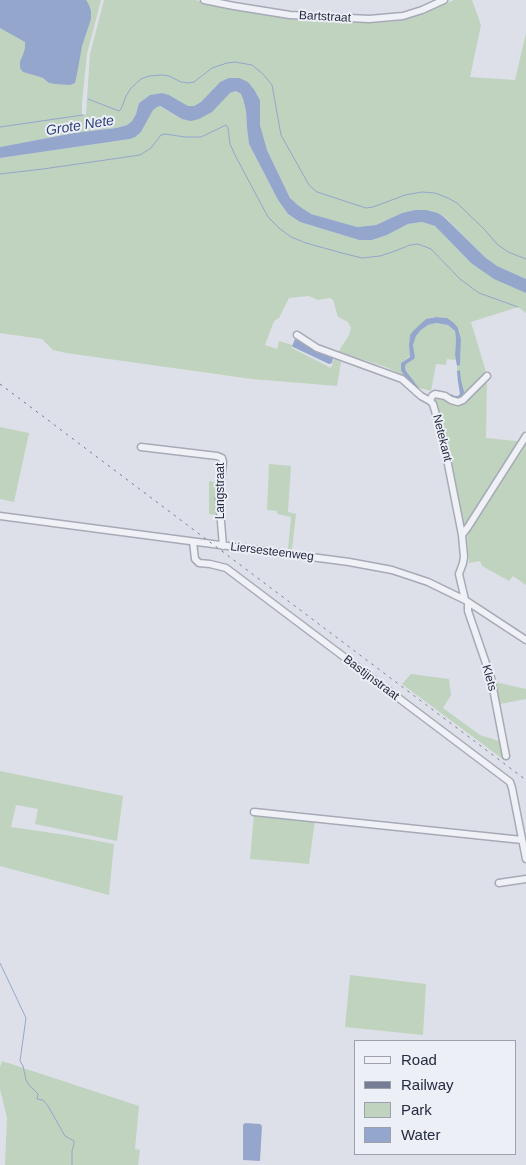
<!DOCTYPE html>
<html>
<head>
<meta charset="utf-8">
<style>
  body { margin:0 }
  #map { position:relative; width:526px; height:1165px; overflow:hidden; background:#dde0e8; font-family:Helvetica,sans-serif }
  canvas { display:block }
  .legend { position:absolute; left:354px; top:1040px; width:162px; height:115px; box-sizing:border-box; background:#edeff6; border:1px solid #9da1ad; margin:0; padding:6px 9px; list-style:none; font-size:15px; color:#252b40 }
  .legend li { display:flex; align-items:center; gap:10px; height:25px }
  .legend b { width:25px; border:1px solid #9da1ad }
</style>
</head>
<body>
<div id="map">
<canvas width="526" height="1165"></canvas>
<ul class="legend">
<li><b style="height:6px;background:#f0f1f6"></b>Road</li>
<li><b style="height:6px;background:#757c93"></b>Railway</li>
<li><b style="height:14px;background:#bfd3be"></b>Park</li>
<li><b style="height:14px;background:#95a6cc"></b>Water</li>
</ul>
</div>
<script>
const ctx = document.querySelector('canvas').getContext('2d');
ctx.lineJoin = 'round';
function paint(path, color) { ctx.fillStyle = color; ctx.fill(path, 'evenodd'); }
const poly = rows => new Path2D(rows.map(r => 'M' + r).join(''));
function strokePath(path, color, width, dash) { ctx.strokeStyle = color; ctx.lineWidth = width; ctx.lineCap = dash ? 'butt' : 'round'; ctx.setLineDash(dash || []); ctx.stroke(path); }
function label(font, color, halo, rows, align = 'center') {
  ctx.font = font + ' Helvetica,sans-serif'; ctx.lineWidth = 4; ctx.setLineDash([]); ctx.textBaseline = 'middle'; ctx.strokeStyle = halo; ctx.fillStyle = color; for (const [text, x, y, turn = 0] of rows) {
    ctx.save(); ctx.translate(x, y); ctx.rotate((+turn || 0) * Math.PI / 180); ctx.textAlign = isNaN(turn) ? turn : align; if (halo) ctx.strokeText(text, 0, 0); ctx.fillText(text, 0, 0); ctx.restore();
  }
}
paint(poly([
  [0,0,101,0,87,54,82,103,82,115,86,114,90,54,104,0,195,0,232,9,297,20,369,23,398,21,422,14,454,0,472,0,481,25,470,77,515,80,526,33,526,279,497,266,486,258,445,217,438,213,427,210,415,210,402,213,376,225,356,227,311,214,299,206,290,198,267,150,260,125,260,100,255,91,220,82,201,102,194,106,188,106,169,95,162,93,150,95,139,103,136,114,132,121,127,125,116,128,74,133,0,147],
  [236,91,241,94,243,99,246,111,247,128,249,144,278,200,288,214,300,222,359,240,372,240,387,235,408,224,422,222,435,226,471,263,526,293,526,313,518,307,471,322,487,375,486,438,526,442,526,585,513,576,509,581,482,566,480,561,469,563,467,539,468,534,462,524,445,438,435,398,438,396,462,398,460,370,457,371,457,366,460,365,461,339,459,330,447,318,436,317,432,317,410,335,409,345,410,356,401,363,401,368,404,376,386,367,339,352,340,349,349,335,351,328,348,322,338,317,333,300,330,298,318,300,309,296,289,298,279,318,274,321,265,345,277,349,279,341,292,345,292,348,331,368,334,359,341,362,337,386,252,379,66,353,53,350,42,339,0,333,0,158,130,139,141,132,153,109,159,106,182,119,223,99,230,93],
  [436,323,448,325,455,331,456,339,455,355,456,360,447,359,446,365,436,364,431,391,419,388,406,371,405,367,406,364,415,357,413,345,416,336,421,330,428,325],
  [0,427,29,433,14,502,0,499],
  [269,464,291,466,288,512,296,514,292,549,288,549,291,517,277,514,277,511,267,510],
  [209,481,218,483,217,515,209,514],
  [411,674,449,679,451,695,443,708,480,735,502,742,504,760,402,684],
  [495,682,526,689,526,699,500,704],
  [0,771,123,796,117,841,35,824,38,809,16,805,11,827,66,835,114,844,109,895,0,866],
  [254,815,315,820,309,864,250,859],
  [350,975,426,984,423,1035,345,1027],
  [2,1061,139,1106,135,1149,140,1150,138,1165,5,1165,7,1118,0,1089,0,1067]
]), '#bfd3be');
paint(poly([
  [0,0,86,0,89,5,91,11,91,19,82,46,77,74,75,83,70,85,55,84,49,83,43,78,37,76,23,72,20,68,20,61,23,55,25,48,25,42,18,38,0,28],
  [229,78,239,78,248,82,255,91,260,100,260,125,267,150,290,198,299,206,311,214,357,227,376,225,402,213,415,210,427,210,438,213,444,217,486,258,497,266,526,279,526,293,494,279,471,263,435,226,422,222,408,224,387,235,372,240,359,240,300,222,288,214,278,200,249,144,247,128,246,111,243,99,241,94,236,91,230,93,212,112,199,119,191,121,182,119,160,106,157,107,153,110,141,132,135,137,130,139,0,158,0,147,74,133,116,128,127,125,132,121,136,114,139,103,150,95,162,93,169,95,188,106,194,106,201,102,220,82],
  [436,317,447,318,454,323,458,328,461,339,460,365,457,366,455,355,456,339,455,331,448,325,436,323,428,325,421,330,416,336,413,345,415,357,414,359,406,364,405,367,406,371,419,388,418,390,404,376,401,370,401,363,410,357,409,345,410,335,413,331,426,319],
  [295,339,333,358,332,363,329,364,293,347,292,346],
  [460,370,461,380,464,392,463,397,459,399,450,397,451,394,455,396,458,396,460,394,458,382,457,371],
  [245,1123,260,1124,262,1126,260,1161,243,1160,243,1125]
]), '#95a6cc');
strokePath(poly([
  [88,99,119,111,121,109,126,96,131,88,141,79,149,76,162,75,169,76,181,82,188,83,194,82,212,68,227,63,235,62,252,65,263,74,272,85,281,135,309,185,317,192,366,208,373,207,405,195,422,192,435,193,448,198,457,203,485,230,497,244,508,252,526,259],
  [0,127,83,115],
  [0,174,43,169,140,155,151,148,161,135,165,134,185,137,201,137,226,125,228,128,230,144,235,155,268,217,279,228,291,237,306,243,342,253,362,258,380,256,395,251,410,245,418,244,431,249,460,279,479,293,518,307],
  [0,963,26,1018,20,1061,23,1066,26,1080,29,1085,38,1094,37,1099,43,1100,48,1106,65,1136,74,1141,74,1144,72,1151,72,1165]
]), '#95a6cc', 1);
const minor = poly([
  [204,0,234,6,290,15,369,19,403,16,422,10,444,0],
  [297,335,317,348,328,352,402,379,421,396,430,401,433,404,443,439,462,535,464,557,463,563,459,574,465,600],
  [430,401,432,396,435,394,445,396,451,400,458,402,463,400,487,376],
  [141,447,217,456,222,458,223,462,219,498,223,546],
  [0,516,349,562,392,570,428,582,465,600,526,640],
  [462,535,468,527,526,436],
  [193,542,195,559,199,563,210,564,226,568,510,782,512,788,526,859],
  [468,602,468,611,491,678,506,756],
  [254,812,522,840],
  [499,883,526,879]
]);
strokePath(minor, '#a6aab6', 9);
strokePath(minor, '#f0f1f6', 6);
strokePath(poly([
  [0,384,526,780]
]), '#757c93', 1, [2.5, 5]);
label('12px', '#252b40', '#edeff6', [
  ["Bartstraat",325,17,3],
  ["Netekant",442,438,76],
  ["Langstraat",221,491,-90],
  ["Liersesteenweg",272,552,7],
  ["Bastijnstraat",371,678,37],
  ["Klets",489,678,74]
]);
label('italic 14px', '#2c4177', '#edeff6', [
  ["Grote Nete",80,126,-9]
]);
</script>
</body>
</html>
